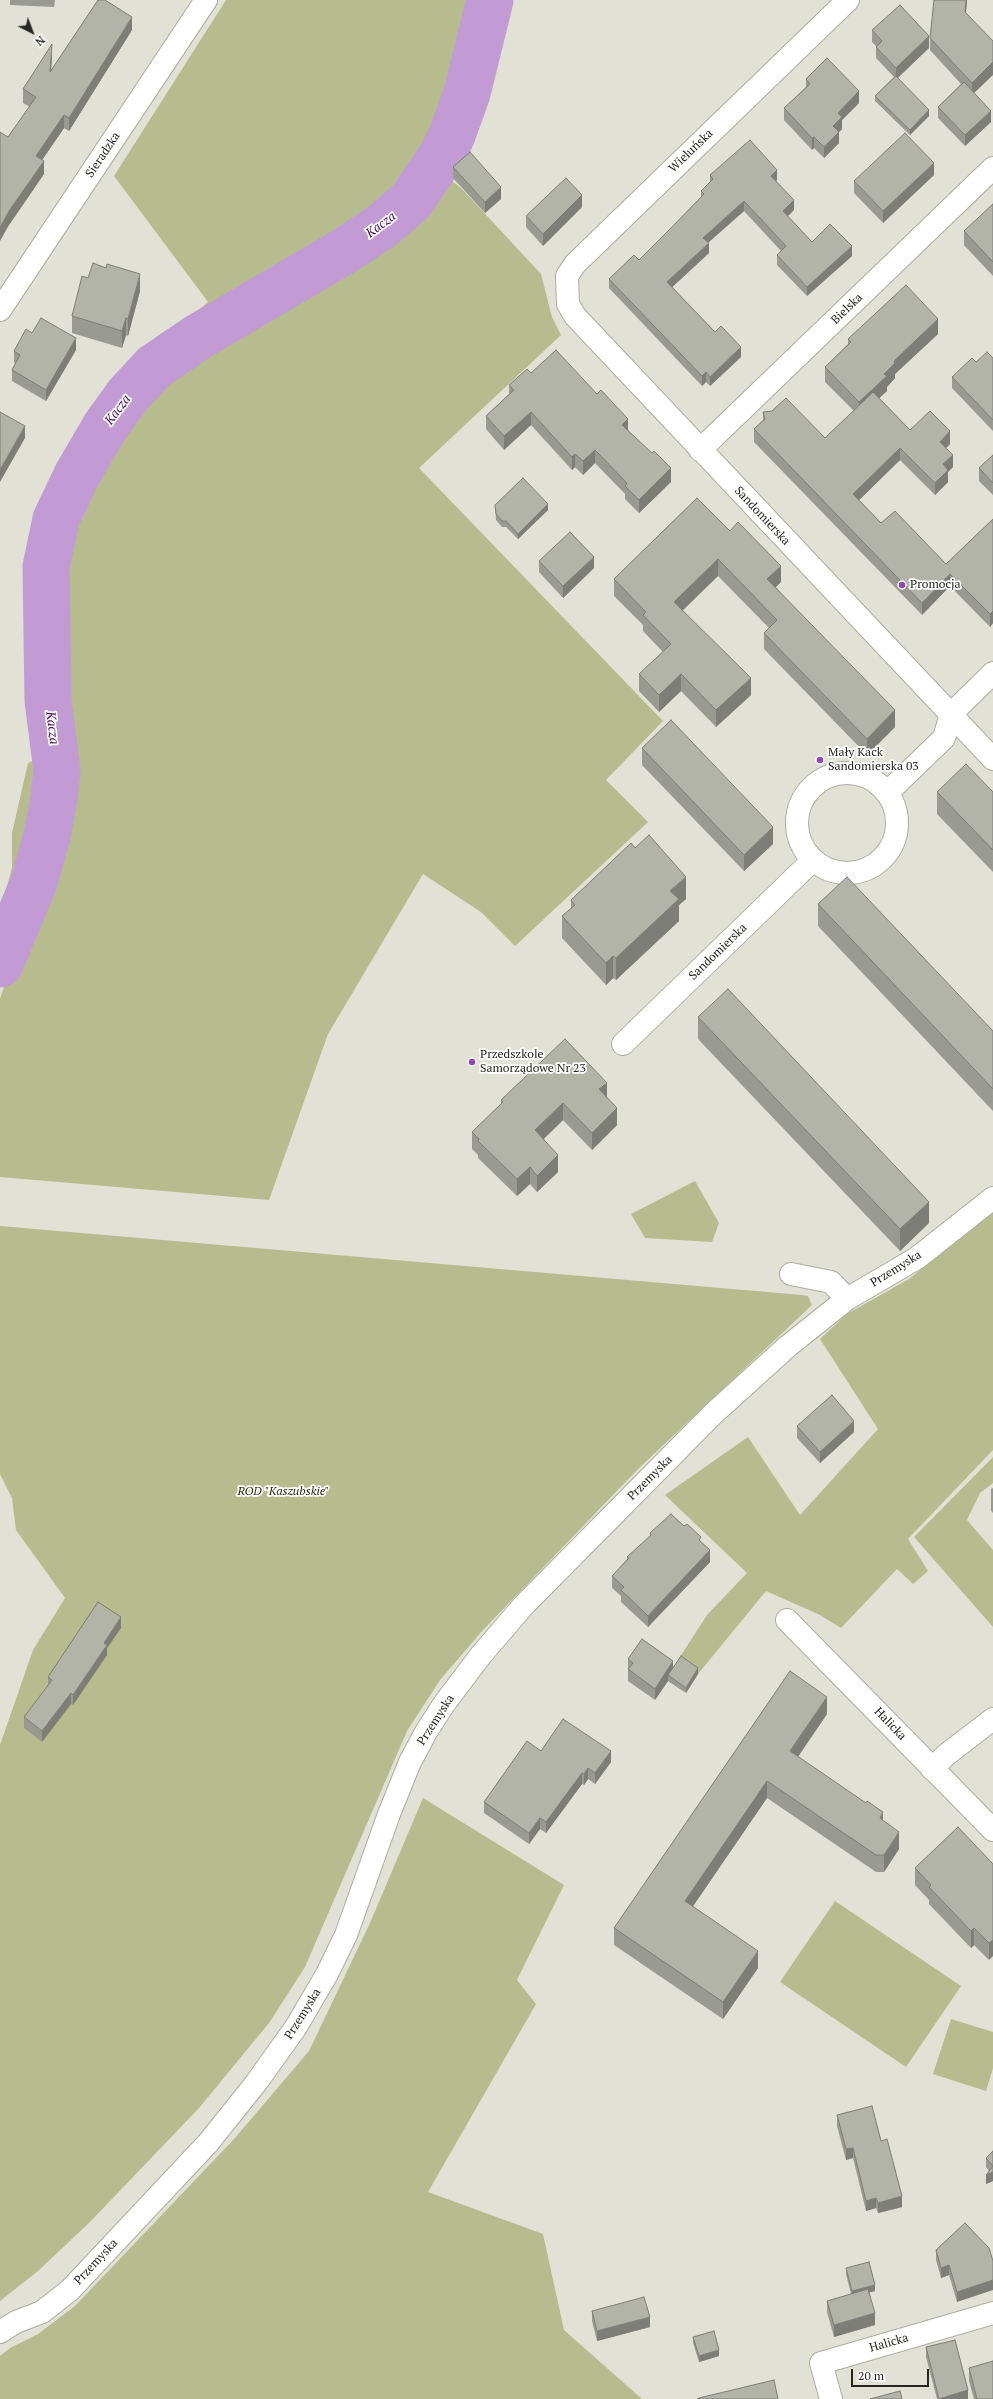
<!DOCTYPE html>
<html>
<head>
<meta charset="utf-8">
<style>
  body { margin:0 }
  #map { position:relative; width:993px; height:2399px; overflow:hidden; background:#e1e2d5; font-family:"PT Serif",serif }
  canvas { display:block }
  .north { position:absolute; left:12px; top:12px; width:40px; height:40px; -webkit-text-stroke:3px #fff; paint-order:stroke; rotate:138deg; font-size:11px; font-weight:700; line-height:16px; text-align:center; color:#252620 }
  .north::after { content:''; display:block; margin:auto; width:14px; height:18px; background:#252620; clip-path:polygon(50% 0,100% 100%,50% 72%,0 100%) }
  .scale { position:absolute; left:851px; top:2369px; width:78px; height:18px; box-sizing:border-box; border:2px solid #252620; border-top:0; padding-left:5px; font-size:12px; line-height:14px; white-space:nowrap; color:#252620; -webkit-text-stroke:3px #fff; paint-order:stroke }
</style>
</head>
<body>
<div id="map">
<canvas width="993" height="2399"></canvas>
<div class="north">N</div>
<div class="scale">20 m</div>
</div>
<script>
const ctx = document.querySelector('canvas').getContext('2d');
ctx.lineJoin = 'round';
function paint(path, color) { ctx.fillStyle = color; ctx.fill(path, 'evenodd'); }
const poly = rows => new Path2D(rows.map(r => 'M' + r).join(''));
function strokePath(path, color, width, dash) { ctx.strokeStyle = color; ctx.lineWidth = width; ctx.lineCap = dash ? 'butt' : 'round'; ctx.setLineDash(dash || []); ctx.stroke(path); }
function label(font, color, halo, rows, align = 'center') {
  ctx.font = font + ' "PT Serif",serif'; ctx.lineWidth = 3.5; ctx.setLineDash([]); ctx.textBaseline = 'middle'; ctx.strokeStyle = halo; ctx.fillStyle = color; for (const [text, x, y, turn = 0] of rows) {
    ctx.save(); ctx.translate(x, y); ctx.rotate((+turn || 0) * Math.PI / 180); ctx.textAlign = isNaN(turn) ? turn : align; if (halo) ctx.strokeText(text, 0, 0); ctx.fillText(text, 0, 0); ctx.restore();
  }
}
paint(poly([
  [226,0,511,0,461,141,441,172,462,189,541,274,552,317,561,335,419,468,663,721,606,780,648,822,515,946,481,912,423,874,328,1034,269,1200,0,1177,0,999,17,943,0,949,0,912,12,868,12,833,28,763,38,758,29,571,37,521,109,392,143,358,208,302,114,176],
  [695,1181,719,1223,712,1242,645,1238,631,1214],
  [993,1212,993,1450,908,1539,928,1571,913,1584,897,1569,841,1628,820,1615,766,1591,698,1674,678,1660,707,1615,747,1573,665,1495,748,1437,800,1515,878,1429,820,1339,847,1314,909,1279],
  [0,1226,802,1295,808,1296,812,1305,638,1469,483,1630,440,1680,407,1731,305,1967,269,2023,199,2108,90,2222,38,2271,0,2301,0,1745,33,1650,65,1598,16,1530,12,1498,0,1474],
  [993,1457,993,1483,980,1493,967,1520,993,1550,993,1627,914,1537],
  [423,1798,564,1885,517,1980,536,2004,428,2192,543,2234,564,2330,642,2399,0,2399,0,2356,10,2348,38,2334,75,2306,235,2138,309,2051,370,1923],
  [835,1901,961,1986,906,2067,780,1982],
  [951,2019,993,2032,993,2068,986,2091,933,2074]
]), '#b6bc8d');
strokePath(poly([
  [0,964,34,882,47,836,54,798,57,771,48,700,46,567,56,519,77,475,105,427,128,395,154,367,198,337,346,250,382,226,411,201,441,157,452,135,467,93,490,0]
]), '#c29bd4', 47);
const minor = poly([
  [848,0,575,264,567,276,568,304,575,316,993,759],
  [0,310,206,0],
  [700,450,993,168],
  '797 823a50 50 0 1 1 100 0a50 50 0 1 1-100 0Z',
  [888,792,944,738,951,714,993,673],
  [623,1044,813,860],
  [791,1274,831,1282,847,1299],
  [787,1620,993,1830],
  [932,1769,946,1755,993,1719],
  [0,2332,16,2322,42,2312,70,2290,208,2143,256,2083,296,2027,327,1974,346,1935,389,1814,410,1762,426,1732,444,1704,481,1655,524,1605,713,1414,788,1346,847,1299,917,1258,993,1198],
  [831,2399,821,2363,993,2313]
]);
strokePath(minor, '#abad9f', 24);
strokePath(minor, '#fff', 22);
paint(poly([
  [10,0,55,0,54,7,10,5],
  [967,0,966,13,974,93,991,122,965,146,938,118,938,107,961,84,930,50,930,38],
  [132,30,69,131,64,128,42,160,44,174,9,225,8,137,30,107,23,103,23,89,52,57,51,71],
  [872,30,929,48,898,78,929,116,910,135,875,101,875,96,894,77,876,58,876,46,872,42],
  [806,79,859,103,842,120,842,129,839,132,839,143,824,158,814,148,812,150,784,120,784,108,806,87],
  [453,167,501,199,485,213,453,178],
  [710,175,777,180,776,181,794,210,787,216,812,242,852,256,807,296,777,265,777,255,781,251,744,211,708,243,709,253,672,287,715,332,741,357,710,386,706,382,702,386,609,288,609,279,639,260,701,198,701,191,710,182],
  [934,175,883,223,854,193,854,181],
  [993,204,993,276,964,245,964,231],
  [582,207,543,246,526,227,526,216],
  [140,291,128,336,126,335,122,348,72,333,72,316],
  [32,333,76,350,46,401,12,381,12,370,15,364,14,362,14,351],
  [938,334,895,374,895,378,887,387,887,391,879,398,910,430,950,444,946,448,953,467,948,472,948,482,935,495,900,460,859,500,881,523,946,564,993,519,993,623,990,627,950,586,922,615,754,442,754,429,763,420,763,412,825,438,854,411,825,382,825,367,848,344,848,339],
  [993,358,993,431,952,388,952,377,976,362],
  [531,373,628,430,671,482,639,513,625,499,625,494,595,463,583,475,575,467,572,470,531,425,504,450,486,429,486,416,509,394,509,385],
  [993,455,993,495,979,481,979,468],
  [697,498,781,582,776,587,895,727,867,755,764,649,764,633,769,628,718,576,682,610,751,695,716,727,681,691,659,712,639,691,639,674,663,652,643,631,643,625,614,596,614,579],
  [495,505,548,510,518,539,506,527,502,527,496,520],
  [539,561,594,568,563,598,539,572],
  [642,748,773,844,744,871,642,765],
  [937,792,993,792,993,872,937,814],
  [635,848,686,899,679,905,679,921,616,980,613,978,606,985,562,938,562,916,571,909,571,900],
  [818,904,993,1031,993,1111,818,926],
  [698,1017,929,1223,900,1251,698,1039],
  [607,1097,617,1125,592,1150,563,1120,544,1139,558,1172,537,1192,530,1184,517,1196,478,1158,478,1155,472,1149,472,1132,501,1104,501,1100],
  [797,1426,854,1432,820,1463,797,1438],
  [993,1488,993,1513,991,1511,991,1489],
  [650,1533,701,1542,710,1562,648,1627,621,1602,621,1596,612,1588,612,1576,627,1559,627,1557,650,1537],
  [121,1628,107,1648,107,1655,73,1705,71,1704,42,1742,24,1728,24,1717,48,1687,48,1677],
  [628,1659,673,1668,698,1674,686,1693,668,1681,655,1700,628,1681],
  [827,1714,798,1757,883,1821,899,1849,884,1872,876,1872,767,1798,693,1906,758,1968,723,2019,614,1945,614,1928],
  [541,1751,611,1762,595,1784,588,1779,584,1785,582,1784,546,1833,540,1829,529,1844,484,1813,484,1802],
  [993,1864,989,1960,974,1945,971,1948,929,1904,929,1900,915,1885,915,1868],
  [837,2115,881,2141,902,2207,878,2213,876,2208,866,2211,853,2158,846,2160,837,2126],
  [993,2151,993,2181,986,2184,989,2171,986,2167,986,2158],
  [965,2223,957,2302,949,2275,941,2278,936,2260,936,2250],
  [846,2268,875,2291,869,2292,875,2325,834,2337,827,2312,827,2301,851,2294,846,2274],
  [592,2311,650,2327,597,2341,592,2321],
  [693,2337,719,2356,699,2362,693,2343],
  [926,2347,968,2399,937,2399,926,2357],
  [969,2368,993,2399,974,2399,969,2381]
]), '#999b90');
paint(poly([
  [966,0,967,0,965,25,965,12],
  [132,17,132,30,69,131,69,118],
  [929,36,929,48,896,79,896,68],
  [52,44,52,57,50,85,50,72],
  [993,62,993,75,972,95,972,83],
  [859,91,859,103,842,120,842,129,839,132,839,143,824,158,824,147,833,126,838,113],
  [929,110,929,116,910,135,910,130],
  [991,111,991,122,965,146,965,135],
  [64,115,64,128,36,169,36,156],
  [814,137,814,148,812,150,812,138],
  [44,161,44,174,9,225,0,241,0,228,9,211],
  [934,163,934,175,883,223,883,211],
  [777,170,777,180,771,186,771,176],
  [501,187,501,199,485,213,485,202],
  [582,195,582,207,543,246,543,234],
  [794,200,794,210,783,221,783,211],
  [744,201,744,211,703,247,703,238],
  [709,243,709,253,667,292,667,282],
  [852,246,852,256,807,296,807,287],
  [140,274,140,291,128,336,128,319],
  [126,318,126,335,122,348,122,331],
  [938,319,938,334,895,374,895,378,887,387,887,391,859,417,859,402,884,374,894,361],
  [76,338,76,350,46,401,46,390],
  [741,347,741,357,710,386,710,377],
  [706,372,706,382,702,386,702,376],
  [531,412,531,425,504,450,504,436],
  [628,419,628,432,622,425],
  [25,426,25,438,0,482,0,470],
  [950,431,950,444,940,454,940,442],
  [900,448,900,460,853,506,853,494],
  [595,450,595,463,583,475,583,461],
  [575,454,575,467,572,470,572,457],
  [953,455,953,467,948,472,948,482,935,495,935,483,943,464],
  [671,468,671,482,639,513,639,500],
  [548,504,548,510,518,539,518,534],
  [594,557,594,568,563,598,563,586],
  [718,559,718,576,674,619,674,602],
  [781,566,781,582,767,595,767,579],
  [950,574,950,586,922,615,922,603],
  [993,611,993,623,990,627,990,614],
  [681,674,681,691,659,712,659,695],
  [751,678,751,695,716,727,716,710],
  [895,710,895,727,867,755,867,739],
  [773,827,773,844,744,871,744,855],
  [686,877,686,899,679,905,679,921,616,980,616,958,670,891],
  [613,956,613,978,606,985,606,963],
  [607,1083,607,1100,599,1089],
  [563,1103,563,1120,535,1147,535,1130],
  [617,1108,617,1125,592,1150,592,1133],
  [558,1155,558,1172,537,1192,537,1176],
  [530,1167,530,1184,517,1196,517,1179],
  [929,1202,929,1223,900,1251,900,1229],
  [854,1421,854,1432,820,1463,820,1452],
  [710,1550,710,1562,648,1627,648,1616],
  [121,1617,121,1628,107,1648,107,1655,73,1705,73,1695,104,1643],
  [673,1661,673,1673,668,1675,668,1681,655,1700,655,1689],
  [698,1668,698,1674,686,1693,686,1688],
  [71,1693,71,1704,42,1742,42,1731],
  [827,1697,827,1714,790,1768,790,1751],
  [611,1751,611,1762,595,1784,595,1773],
  [588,1768,588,1779,584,1785,584,1774],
  [582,1773,582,1784,546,1833,546,1822],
  [767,1781,767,1798,685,1918,685,1901],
  [883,1812,883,1829,880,1818],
  [540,1818,540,1829,529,1844,529,1833],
  [899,1832,899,1849,884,1872,884,1855],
  [974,1928,974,1945,971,1948,971,1931],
  [993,1940,993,1956,989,1960,989,1943],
  [758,1951,758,1968,723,2019,723,2002],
  [853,2148,853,2158,846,2160,846,2149],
  [993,2172,993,2181,986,2184,986,2175],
  [902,2196,902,2207,878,2213,878,2203],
  [876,2198,876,2208,866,2211,866,2201],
  [949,2265,949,2275,941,2278,941,2268],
  [993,2280,993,2290,957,2302,957,2292],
  [875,2285,875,2291,852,2297,852,2291],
  [875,2313,875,2325,834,2337,834,2325],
  [650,2317,650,2327,597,2341,597,2331],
  [719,2350,719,2356,699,2362,699,2356],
  [968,2390,968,2399,939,2399]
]), '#7d7e75');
const building = poly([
  [98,0,105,0,132,17,69,118,64,115,36,156,44,161,9,211,0,228,0,132,8,137,36,97,23,89,52,44,50,72,98,0],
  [934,0,966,0,965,12,993,41,993,62,972,83,930,38,934,0],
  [900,5,929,36,896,68,876,47,882,41,872,30,900,5],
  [827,58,859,91,838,113,842,117,833,126,839,132,824,147,814,137,812,138,784,108,810,84,806,79,827,58],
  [896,76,929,110,910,130,875,96,896,76],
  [964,82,991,111,965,135,938,107,964,82],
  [905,133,934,163,883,211,854,181,905,133],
  [750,140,777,170,771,176,794,200,783,211,812,242,830,224,852,246,807,287,777,255,786,246,744,201,703,238,709,243,667,282,715,332,721,326,741,347,710,377,706,372,702,376,609,279,634,255,639,260,668,231,704,194,701,191,713,179,710,175,750,140],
  [470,152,501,187,485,202,453,167,470,152],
  [566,178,582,195,543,234,526,216,566,178],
  [993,204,993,262,964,231,993,204],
  [93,263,106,268,107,264,140,274,128,319,126,318,122,331,72,316,82,276,88,278,93,263],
  [906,285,938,319,894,361,895,363,884,374,887,376,859,402,825,367,851,342,848,339,906,285],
  [41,318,76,338,46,390,12,370,20,355,14,351,26,329,32,333,41,318],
  [556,350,597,394,601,390,628,419,622,425,652,453,654,451,671,468,639,500,625,486,627,483,595,450,583,461,575,454,572,457,531,412,504,436,486,416,514,390,509,385,527,369,531,373,556,350],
  [987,352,993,358,993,420,952,377,972,358,976,362,987,352],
  [873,392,910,430,930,411,950,431,940,442,953,455,943,464,948,470,935,483,900,448,853,494,881,523,895,511,946,564,993,519,993,611,990,614,950,574,922,603,754,429,765,419,763,412,772,411,786,398,825,438,873,392],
  [0,412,25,426,0,470,0,412],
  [993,455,993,483,979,468,993,455],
  [523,478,548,504,518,534,506,521,502,521,496,514,495,505,523,478],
  [697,498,730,531,738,522,781,566,767,579,895,710,867,739,764,633,777,620,718,559,674,602,751,678,716,710,681,674,659,695,639,674,671,644,643,615,646,612,614,579,697,498],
  [570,532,594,557,563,586,539,561,570,532],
  [671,720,773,827,744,855,642,748,671,720],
  [966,764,993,792,993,850,937,792,966,764],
  [649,835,686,877,670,891,679,899,616,958,613,956,606,963,562,916,575,905,571,900,631,843,635,848,649,835],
  [847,877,993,1031,993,1089,818,904,847,877],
  [728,989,929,1202,900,1229,698,1017,728,989],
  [565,1039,607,1083,599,1089,617,1108,592,1133,563,1103,535,1130,558,1155,537,1176,530,1167,517,1179,478,1141,479,1139,472,1132,503,1102,501,1100,565,1039],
  [832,1395,854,1421,820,1452,797,1426,832,1395],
  [671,1514,684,1526,687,1524,701,1537,699,1540,710,1550,648,1616,621,1590,624,1587,612,1576,629,1558,627,1557,651,1535,650,1533,671,1514],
  [98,1602,121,1617,104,1643,107,1645,73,1695,71,1693,42,1731,24,1717,52,1680,48,1677,98,1602],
  [642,1639,673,1661,655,1689,628,1669,633,1663,628,1659,642,1639],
  [681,1656,698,1668,686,1688,668,1675,681,1656],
  [790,1671,827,1697,790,1751,866,1803,867,1801,883,1812,880,1818,899,1832,884,1855,876,1855,767,1781,685,1901,758,1951,723,2002,614,1928,790,1671],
  [563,1719,611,1751,595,1773,588,1768,584,1774,582,1773,546,1822,540,1818,529,1833,484,1802,527,1741,541,1751,563,1719],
  [958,1827,993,1864,993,1940,989,1943,974,1928,971,1931,929,1887,931,1885,915,1868,958,1827],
  [872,2106,881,2141,887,2139,902,2196,878,2203,876,2198,866,2201,853,2148,846,2149,837,2115,872,2106],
  [993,2151,993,2172,986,2175,993,2166,986,2158,993,2151],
  [965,2223,989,2248,993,2261,993,2280,957,2292,949,2265,941,2268,936,2250,965,2223],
  [869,2262,875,2285,852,2291,846,2268,869,2262],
  [868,2289,875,2313,834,2325,827,2301,868,2289],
  [644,2297,650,2317,597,2331,592,2311,644,2297],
  [714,2331,719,2350,699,2356,693,2337,714,2331],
  [955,2340,968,2390,939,2399,926,2347,955,2340],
  [993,2361,993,2399,977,2399,969,2368,993,2361],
  [774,2380,778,2399,697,2399,699,2398,774,2380],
  [900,2391,902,2399,870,2399,900,2391]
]);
paint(building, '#b2b4a7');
strokePath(building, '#7d7e75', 1);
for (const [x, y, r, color] of [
  [902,585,4,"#9545b5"],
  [820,760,4,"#9545b5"],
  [472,1062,4,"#9545b5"]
]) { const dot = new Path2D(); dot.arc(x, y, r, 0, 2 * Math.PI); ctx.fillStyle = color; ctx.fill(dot); strokePath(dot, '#fff', 1.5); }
label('12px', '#252620', '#fff', [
  ["Wieluńska",691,151,-44],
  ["Sieradzka",103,155,-56],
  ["Bielska",847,309,-44],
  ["Sandomierska",762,516,47],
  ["Sandomierska",718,952,-44],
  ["Przemyska",896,1269,-32],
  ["Przemyska",650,1478,-45],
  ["Przemyska",436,1720,-57],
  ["Halicka",890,1724,46],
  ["Przemyska",303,2014,-58],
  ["Przemyska",96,2262,-47],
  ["Halicka",889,2343,-16]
]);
label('12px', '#252620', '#fff', [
  ["Promocja",910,585],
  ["Mały Kack",828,753],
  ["Sandomierska 03",828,767],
  ["Przedszkole",480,1055],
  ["Samorządowe Nr 23",480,1069]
], 'left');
label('italic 12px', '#2a2d0e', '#fff', [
  ["ROD \"Kaszubskie\"",283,1492]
]);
label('italic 13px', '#421155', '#fff', [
  ["Kacza",381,225,-37],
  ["Kacza",118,410,-53],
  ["Kacza",52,728,83]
]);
</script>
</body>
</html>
